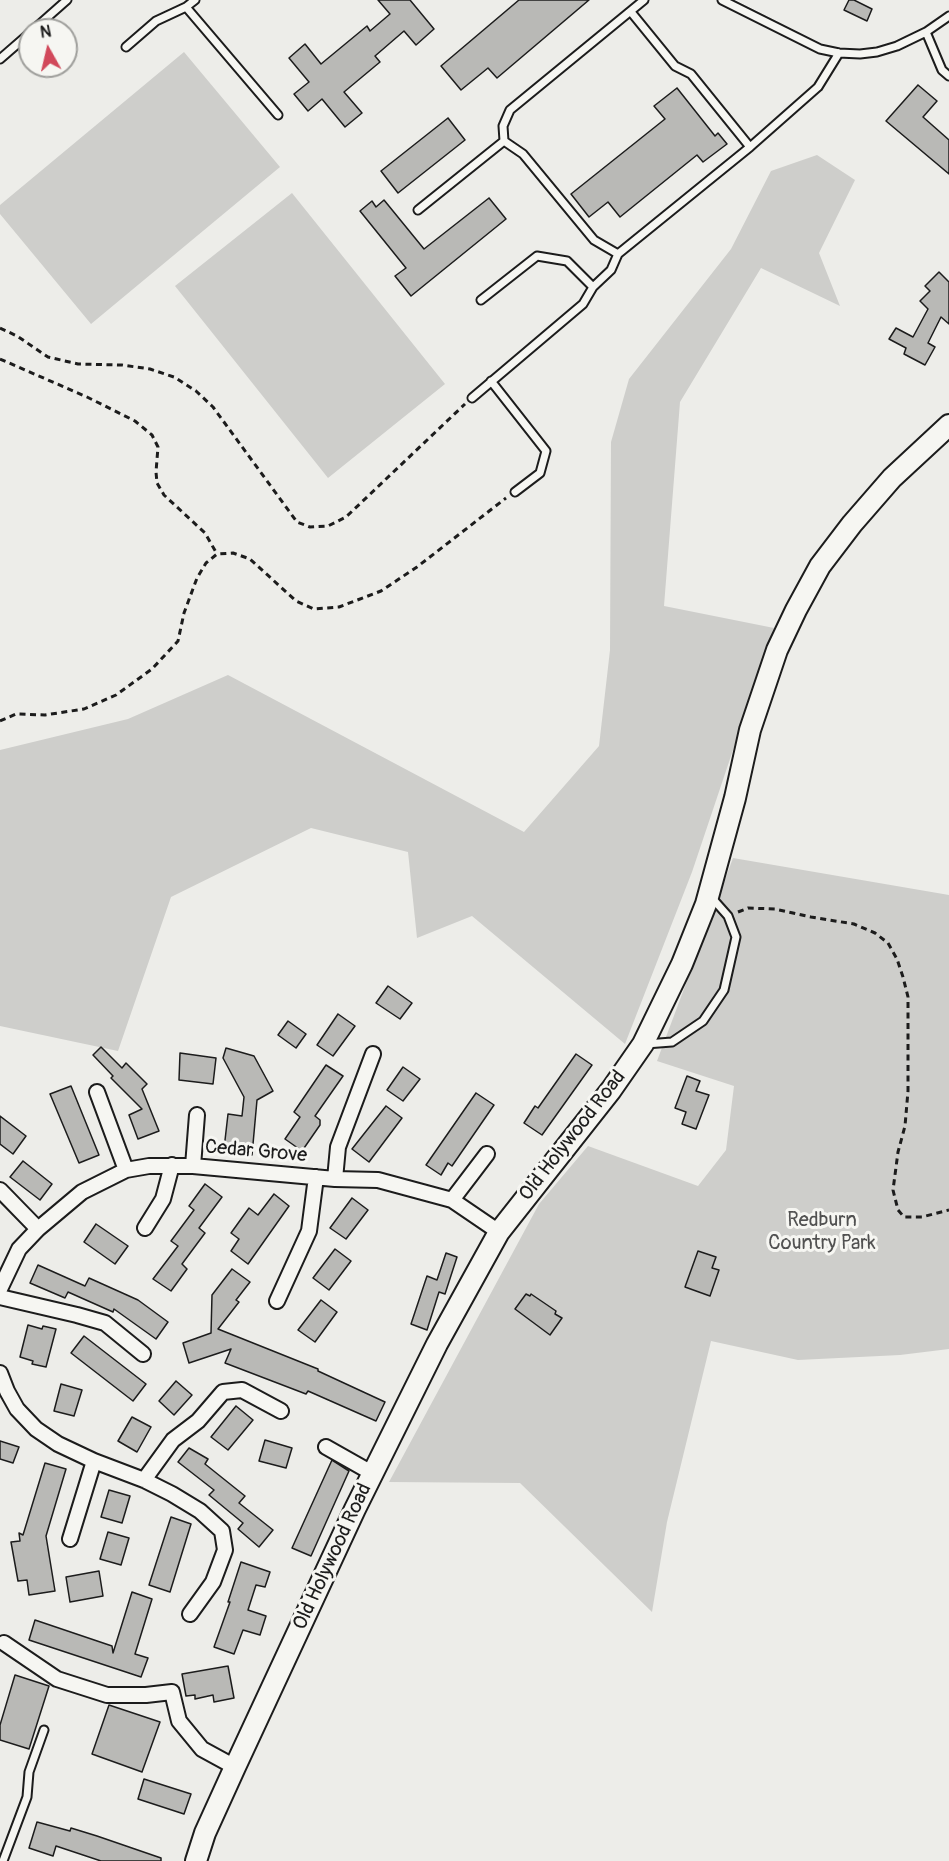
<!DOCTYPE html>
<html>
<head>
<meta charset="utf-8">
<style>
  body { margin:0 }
  #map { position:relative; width:949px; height:1861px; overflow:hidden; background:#edede9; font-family:Pangolin,sans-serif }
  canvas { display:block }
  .north { position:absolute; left:18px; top:18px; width:60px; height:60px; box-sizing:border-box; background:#f6f6f2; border:2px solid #9f9f9c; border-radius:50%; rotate:352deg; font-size:16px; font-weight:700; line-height:24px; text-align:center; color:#1c1c1c }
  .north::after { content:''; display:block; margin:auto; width:21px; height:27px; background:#d1495b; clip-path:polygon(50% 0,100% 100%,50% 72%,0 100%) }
</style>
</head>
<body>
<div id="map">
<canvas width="949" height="1861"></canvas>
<div class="north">N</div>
</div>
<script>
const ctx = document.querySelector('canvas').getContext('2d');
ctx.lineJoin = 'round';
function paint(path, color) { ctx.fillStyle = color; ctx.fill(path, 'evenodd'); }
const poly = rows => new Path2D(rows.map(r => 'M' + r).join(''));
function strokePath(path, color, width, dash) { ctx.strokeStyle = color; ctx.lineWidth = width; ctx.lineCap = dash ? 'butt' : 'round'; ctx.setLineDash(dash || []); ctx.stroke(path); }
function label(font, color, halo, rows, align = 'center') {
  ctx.font = font + ' Pangolin,sans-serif'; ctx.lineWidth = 6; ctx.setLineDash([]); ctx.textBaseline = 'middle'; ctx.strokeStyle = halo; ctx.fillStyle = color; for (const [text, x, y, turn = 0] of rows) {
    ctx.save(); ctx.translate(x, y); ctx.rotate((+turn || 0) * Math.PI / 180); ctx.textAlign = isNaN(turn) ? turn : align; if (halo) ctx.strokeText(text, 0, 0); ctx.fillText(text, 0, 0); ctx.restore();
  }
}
paint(poly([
  [184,52,280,167,91,324,0,214,0,205],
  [817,155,855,180,819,253,840,306,761,268,680,402,664,606,774,628,692,872,625,1044,472,916,417,938,408,852,311,828,171,897,118,1051,0,1026,0,750,128,719,228,675,524,832,599,746,610,650,611,442,629,379,731,249,771,171],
  [292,193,445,384,328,478,175,286],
  [733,858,949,895,949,1349,900,1355,798,1360,711,1341,667,1522,652,1612,520,1483,389,1482,539,1204,588,1146,698,1186,726,1150,734,1086,657,1061]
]), '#cececb');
const building = poly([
  [378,0,410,0,434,29,416,45,404,31,375,56,380,62,344,92,362,113,345,127,322,99,308,111,294,94,309,82,289,58,305,44,321,64,367,26,370,31,390,14,378,0],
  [519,0,589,0,497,78,488,68,461,90,441,66,519,0],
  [849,0,854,0,872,9,867,21,844,10,849,0],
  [918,85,937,101,923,117,949,140,949,174,886,121,918,85],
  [677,88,715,136,718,133,727,144,703,162,697,155,620,217,608,202,589,217,571,194,665,119,654,106,677,88],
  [448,118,465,140,398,193,381,171,448,118],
  [489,198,506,219,411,296,395,276,406,268,360,211,372,201,376,207,384,200,424,249,489,198],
  [939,272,949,282,949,324,941,317,928,343,935,347,925,365,904,354,906,348,889,339,896,328,913,337,928,309,920,301,930,291,925,286,939,272],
  [388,986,412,1003,400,1019,376,1003,388,986],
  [338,1014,355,1026,333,1056,317,1045,338,1014],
  [288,1021,306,1034,296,1048,278,1035,288,1021],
  [101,1047,122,1068,126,1063,147,1084,142,1089,159,1131,138,1139,129,1115,142,1109,111,1078,113,1076,93,1055,101,1047],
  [226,1048,254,1056,273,1091,257,1100,252,1155,239,1153,239,1151,224,1149,228,1114,242,1116,244,1097,223,1058,226,1048],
  [180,1053,216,1058,213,1084,179,1080,180,1053],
  [576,1054,592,1065,542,1135,524,1123,535,1106,538,1108,576,1054],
  [326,1065,343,1076,315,1116,320,1120,320,1125,302,1151,285,1139,300,1117,294,1112,326,1065],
  [403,1067,420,1079,403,1101,387,1090,403,1067],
  [687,1076,700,1081,696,1091,709,1095,696,1129,682,1124,686,1112,675,1108,687,1076],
  [71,1086,99,1155,79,1163,50,1094,71,1086],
  [476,1093,494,1105,452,1166,448,1163,441,1175,426,1165,476,1093],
  [386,1106,402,1118,369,1162,352,1149,386,1106],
  [0,1116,26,1136,13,1154,0,1144,0,1116],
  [23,1161,52,1184,40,1200,10,1177,23,1161],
  [205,1184,222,1197,199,1228,205,1233,182,1264,187,1269,171,1291,153,1279,178,1246,171,1241,194,1210,189,1206,205,1184],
  [274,1194,289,1206,248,1264,231,1251,239,1239,231,1233,249,1208,258,1215,274,1194],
  [352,1198,368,1210,346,1239,330,1228,352,1198],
  [96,1224,128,1246,115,1264,84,1242,96,1224],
  [335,1249,351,1261,329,1290,313,1278,335,1249],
  [698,1251,716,1257,712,1268,719,1270,710,1296,685,1287,698,1251],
  [446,1253,457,1257,445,1294,439,1292,427,1330,411,1324,427,1276,437,1280,446,1253],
  [38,1265,85,1286,89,1278,138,1300,168,1322,156,1339,114,1309,113,1312,68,1292,65,1298,30,1283,38,1265],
  [232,1269,250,1282,236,1300,239,1302,218,1329,318,1369,318,1371,385,1402,376,1421,308,1391,306,1394,225,1363,231,1349,189,1363,183,1343,211,1333,212,1295,232,1269],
  [526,1294,530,1296,531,1294,556,1311,555,1314,562,1318,550,1335,515,1309,526,1294],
  [321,1300,337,1312,315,1342,298,1330,321,1300],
  [28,1325,42,1329,43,1326,56,1329,46,1367,32,1364,33,1361,20,1357,28,1325],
  [84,1336,146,1384,133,1401,71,1353,84,1336],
  [176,1381,192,1395,174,1415,159,1401,176,1381],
  [61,1384,82,1390,74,1416,54,1411,61,1384],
  [236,1406,253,1420,228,1450,211,1437,236,1406],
  [132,1417,151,1427,137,1452,118,1441,132,1417],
  [265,1440,292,1448,286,1468,259,1461,265,1440],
  [0,1441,19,1447,13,1463,0,1459,0,1441],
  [189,1448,208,1459,205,1464,245,1496,239,1503,273,1530,259,1547,238,1529,243,1523,209,1495,214,1490,178,1462,189,1448],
  [332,1460,349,1471,311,1556,292,1548,332,1460],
  [45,1463,66,1469,46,1536,55,1591,29,1595,27,1580,18,1581,11,1542,20,1541,19,1533,23,1535,45,1463],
  [109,1490,130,1496,122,1523,101,1517,109,1490],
  [171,1517,191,1524,170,1592,149,1585,171,1517],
  [108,1532,129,1538,121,1565,100,1559,108,1532],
  [241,1562,270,1572,265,1587,256,1585,248,1610,266,1616,260,1635,243,1630,234,1654,214,1647,230,1602,228,1602,241,1562],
  [99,1571,103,1596,70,1602,66,1577,99,1571],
  [132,1592,152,1599,135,1654,148,1658,141,1677,29,1640,35,1620,112,1646,113,1653,132,1592],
  [228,1666,234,1698,214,1702,213,1695,195,1699,195,1695,186,1696,182,1674,228,1666],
  [15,1675,49,1686,29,1749,0,1740,0,1725,15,1675],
  [109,1705,160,1722,142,1772,92,1754,109,1705],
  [144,1779,191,1794,184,1814,138,1799,144,1779],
  [37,1822,70,1831,71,1828,97,1836,161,1858,161,1861,101,1861,56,1846,53,1856,29,1848,37,1822]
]);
paint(building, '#b9b9b6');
strokePath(building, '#1c1c1c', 1.5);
const lane = poly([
  [644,0,510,110,503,126,504,141,523,154,594,240,618,254,750,147,818,87,839,53],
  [722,0,820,49,839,53,860,54,877,52,897,46,926,32,949,16],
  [186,7,278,115],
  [631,12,675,66,691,74,750,147],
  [33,30,67,0],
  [926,32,942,70,949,76],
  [126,47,156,21,186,7,195,0],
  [0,59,30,33],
  [418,210,504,141],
  [481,300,537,256,567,261,593,287],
  [491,381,546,451,540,473,515,492],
  [472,398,583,304,593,287,611,270,618,254],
  [646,1044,672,1042,703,1021,724,990,736,937,728,916,712,898],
  [3,1861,27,1797,29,1772,44,1730]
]);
const street = poly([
  [97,1092,126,1170],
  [193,1166,197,1115],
  [335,1179,338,1147,373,1054],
  [0,1190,38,1229],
  [452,1200,487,1154],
  [145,1228,163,1199,172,1165],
  [0,1289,19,1249,38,1229,82,1192,126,1170,149,1166,193,1166,335,1179,378,1180,452,1200,499,1232],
  [0,1297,77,1315,105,1323,143,1354],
  [277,1301,309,1231,316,1177],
  [0,1373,7,1391,17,1409,36,1429,58,1444,94,1461,144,1480,172,1494,200,1511,222,1531,225,1550,213,1582,190,1614],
  [326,1447,372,1473],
  [144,1480,173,1440,198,1421,223,1392,242,1390,281,1411],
  [70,1539,94,1461],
  [4,1643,57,1679,107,1695,146,1695,172,1692,179,1721,202,1749,235,1767]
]);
const secondary = poly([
  [196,1861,205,1833,235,1767,355,1509,437,1344,499,1232,611,1090,643,1044,682,964,706,904,735,798,750,730,777,650,796,610,820,566,852,524,892,478,949,425]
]);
strokePath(lane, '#1c1c1c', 11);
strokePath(street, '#1c1c1c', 18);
strokePath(secondary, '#1c1c1c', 24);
strokePath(poly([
  [0,328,17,336,48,357,78,364,122,365,150,369,174,377,196,391,213,407,297,522,310,527,328,526,346,517,465,404],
  [0,359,87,397,135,421,152,435,158,447,156,472,157,483,164,495,205,533,217,554],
  [0,721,16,714,45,715,84,709,116,695,152,669,178,641,184,613,197,578,206,563,217,554,233,553,250,559,296,601,314,609,339,607,381,591,417,567,506,498],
  [738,912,748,908,775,909,811,917,854,924,875,933,888,943,897,959,903,977,908,997,908,1091,905,1126,898,1152,893,1190,898,1210,904,1217,922,1217,949,1210]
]), '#1c1c1c', 3, [6, 4.5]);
strokePath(lane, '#f6f6f2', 7);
strokePath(street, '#f6f6f2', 14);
strokePath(secondary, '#f6f6f2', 20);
label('20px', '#1c1c1c', '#f6f6f2', [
  ["Old Holywood Road",573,1136,-52],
  ["Cedar Grove",256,1152,5],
  ["Old Holywood Road",333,1557,-65]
]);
label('20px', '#515151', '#f6f6f2', [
  ["Redburn",822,1221],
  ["Country Park",822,1244]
]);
</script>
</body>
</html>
